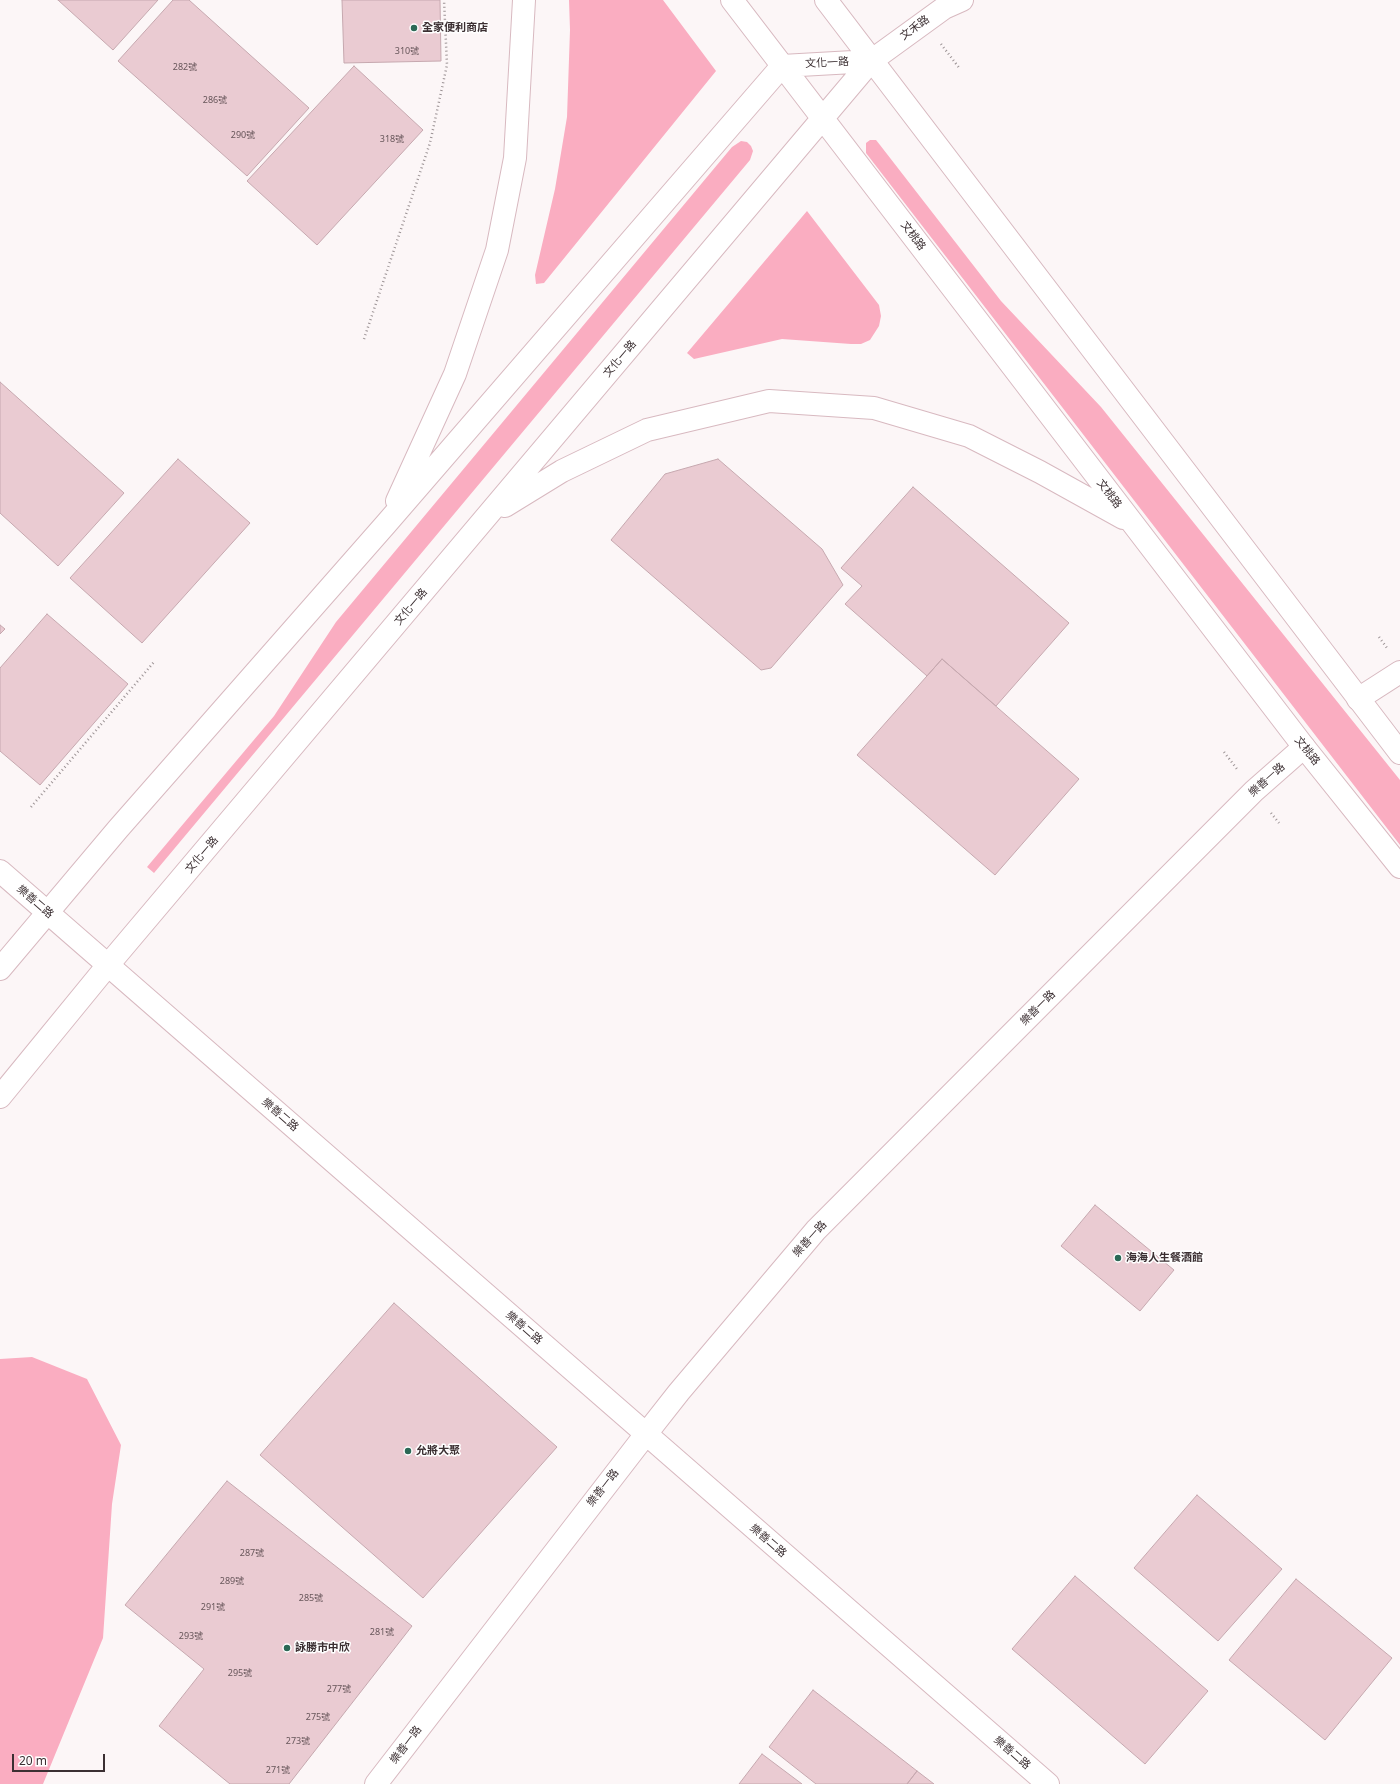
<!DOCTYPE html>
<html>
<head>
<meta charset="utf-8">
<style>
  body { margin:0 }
  #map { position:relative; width:1400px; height:1784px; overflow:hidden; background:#fcf6f7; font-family:"Noto Sans",sans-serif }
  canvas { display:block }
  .scale { position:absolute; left:12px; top:1754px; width:93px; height:18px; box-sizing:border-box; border:2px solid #3b2f32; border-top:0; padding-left:5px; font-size:12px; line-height:14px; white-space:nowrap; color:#3b2f32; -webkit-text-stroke:3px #fff; paint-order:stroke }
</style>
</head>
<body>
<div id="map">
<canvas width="1400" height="1784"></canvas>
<div class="scale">20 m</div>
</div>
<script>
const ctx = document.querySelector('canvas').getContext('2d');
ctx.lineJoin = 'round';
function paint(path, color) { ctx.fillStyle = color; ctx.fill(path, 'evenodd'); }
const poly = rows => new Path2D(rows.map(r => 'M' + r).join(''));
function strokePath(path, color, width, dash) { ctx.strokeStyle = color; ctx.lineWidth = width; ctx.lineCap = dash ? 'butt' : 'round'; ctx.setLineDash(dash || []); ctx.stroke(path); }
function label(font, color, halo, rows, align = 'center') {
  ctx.font = font + ' "Noto Sans","Noto Sans TC",sans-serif'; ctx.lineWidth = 3; ctx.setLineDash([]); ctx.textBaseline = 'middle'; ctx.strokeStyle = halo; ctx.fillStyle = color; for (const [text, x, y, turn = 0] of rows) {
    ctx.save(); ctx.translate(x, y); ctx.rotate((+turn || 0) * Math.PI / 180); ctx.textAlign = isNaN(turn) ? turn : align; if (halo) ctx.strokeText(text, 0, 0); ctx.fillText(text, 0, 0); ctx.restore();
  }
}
paint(poly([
  [569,0,663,0,716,71,544,283,536,284,535,275,555,189,567,117,570,30],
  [870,140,876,140,880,145,1001,301,1101,407,1400,780,1400,845,866,153,866,143],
  [741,141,747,142,751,146,753,151,750,160,154,873,147,867,274,716,336,622,732,147],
  [807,211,879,305,881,316,879,326,870,340,861,344,851,344,782,339,694,359,687,353],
  [32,1357,87,1379,121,1445,112,1504,103,1638,43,1784,0,1784,0,1359]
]), '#faadc1');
const building = poly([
  [58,0,158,0,113,50,58,0],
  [173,0,189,0,309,108,247,176,118,61,173,0],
  [342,0,440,0,441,61,344,63,342,0],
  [354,66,423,130,317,245,247,181,354,66],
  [0,382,124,493,58,566,0,513,0,382],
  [178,459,250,523,142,643,70,578,178,459],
  [718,459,822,549,843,585,771,668,761,670,611,540,665,474,718,459],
  [913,487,1069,623,996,706,942,659,927,676,845,604,862,586,841,568,913,487],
  [47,614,128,684,40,785,0,751,0,668,47,614],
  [0,625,5,629,0,634,0,625],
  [942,659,1079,779,995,875,857,755,942,659],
  [1095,1205,1174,1270,1140,1311,1061,1246,1095,1205],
  [394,1303,557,1447,423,1598,260,1455,394,1303],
  [227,1481,412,1626,289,1784,230,1784,159,1726,204,1669,125,1605,227,1481],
  [1197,1495,1282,1569,1218,1641,1134,1568,1197,1495],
  [1075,1576,1208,1691,1145,1764,1012,1649,1075,1576],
  [1296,1579,1392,1658,1325,1740,1229,1660,1296,1579],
  [813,1690,917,1771,907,1784,816,1784,769,1747,813,1690],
  [762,1754,802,1784,739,1784,762,1754],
  [917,1771,934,1784,907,1784,917,1771]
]);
paint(building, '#eacbd2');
strokePath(building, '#c6a8af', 1);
const minor = poly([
  [871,61,944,8,962,0],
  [1358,699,1400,672],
  [0,871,1048,1784],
  [376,1784,646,1434,679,1392,816,1230,1254,791,1304,747]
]);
const tertiary = poly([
  [732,0,1304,747,1400,867],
  [826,0,1400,753],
  [397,501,455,374,497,250,515,158,524,0],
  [505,506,562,471,647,430,769,401,874,408,969,436,1040,472,1123,518],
  [0,969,118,829,386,524,782,66,871,61],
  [0,1097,108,965,871,61]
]);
strokePath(minor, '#d8b9c0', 24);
strokePath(tertiary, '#d8b9c0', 24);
strokePath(poly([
  [941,44,960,69],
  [364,339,430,143,447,65,444,0],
  [1379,637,1387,648],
  [1224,752,1237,769],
  [31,807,154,662],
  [1271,813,1279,823]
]), '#9c9395', 2.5, [1, 3]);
strokePath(minor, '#fff', 22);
strokePath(tertiary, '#fff', 22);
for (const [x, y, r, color] of [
  [414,28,4,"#2b6855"],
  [1118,1258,4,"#2b6855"],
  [408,1451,4,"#2b6855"],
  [287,1648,4,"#2b6855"]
]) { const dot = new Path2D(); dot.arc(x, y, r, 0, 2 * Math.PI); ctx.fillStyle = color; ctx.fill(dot); strokePath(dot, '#fff', 1.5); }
label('9px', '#67565a', null, [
  ["310號",407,51],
  ["282號",185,67],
  ["286號",215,100],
  ["290號",243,135],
  ["318號",392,139],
  ["287號",252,1553],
  ["289號",232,1581],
  ["285號",311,1598],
  ["291號",213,1607],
  ["281號",382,1632],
  ["293號",191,1636],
  ["295號",240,1673],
  ["277號",339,1689],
  ["275號",318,1717],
  ["273號",298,1741],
  ["271號",278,1770]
]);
label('bold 11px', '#3b2f32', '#fff', [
  ["全家便利商店",422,28],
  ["海海人生餐酒館",1126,1258],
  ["允將大聚",416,1451],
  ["詠勝市中欣",295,1648]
], 'left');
label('11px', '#3b2f32', '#fff', [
  ["文禾路",915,28,-36],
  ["文化一路",827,63,-3],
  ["文桃路",913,236,53],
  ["文化一路",620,359,-50],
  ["文桃路",1109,494,53],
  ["文化一路",411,607,-50],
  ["文桃路",1307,751,52],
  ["樂善一路",1267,780,-42],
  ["文化一路",202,855,-50],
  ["樂善二路",35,902,41],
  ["樂善一路",1038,1008,-45],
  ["樂善二路",280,1115,41],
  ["樂善一路",810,1239,-48],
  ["樂善二路",524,1328,41],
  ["樂善一路",603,1488,-52],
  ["樂善二路",768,1541,41],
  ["樂善一路",406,1745,-53],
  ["樂善二路",1012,1753,41]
]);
</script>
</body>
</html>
